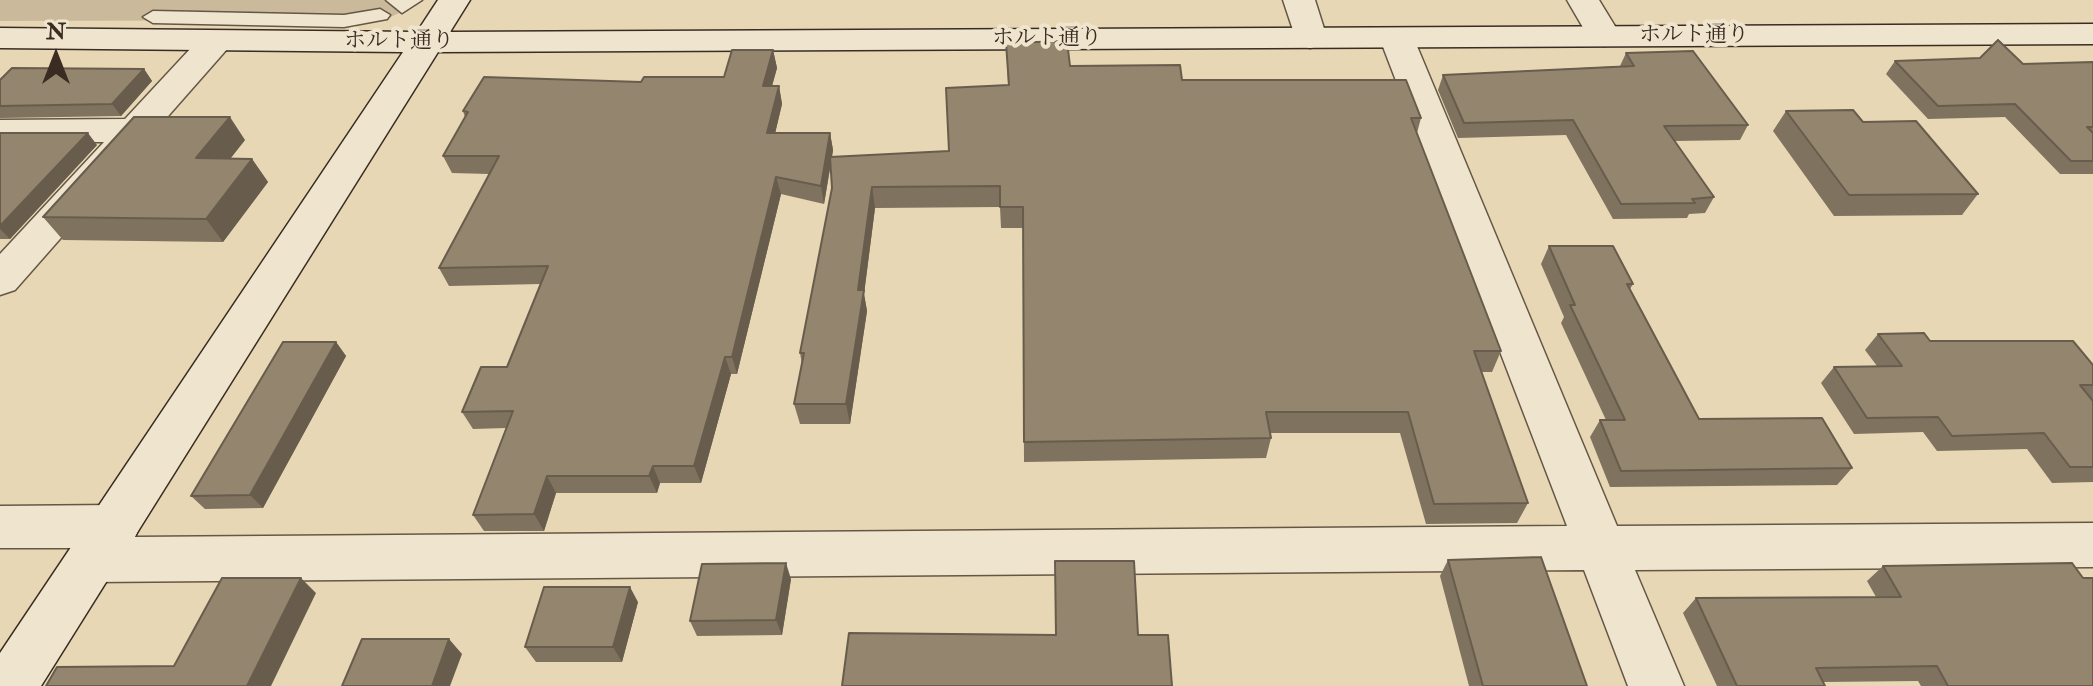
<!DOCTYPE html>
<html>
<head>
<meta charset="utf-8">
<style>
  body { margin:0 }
  #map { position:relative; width:2093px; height:686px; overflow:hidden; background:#e7d7b4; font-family:"IM FELL Double Pica",serif }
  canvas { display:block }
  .north { position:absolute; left:16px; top:16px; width:80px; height:80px; -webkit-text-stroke:6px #efe5ce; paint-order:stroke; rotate:0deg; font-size:22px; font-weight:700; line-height:32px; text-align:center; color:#3a2c22 }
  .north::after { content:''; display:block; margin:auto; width:28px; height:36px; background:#3a2c22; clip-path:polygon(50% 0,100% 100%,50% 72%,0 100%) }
</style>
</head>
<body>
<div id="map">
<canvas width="2093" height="686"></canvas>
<div class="north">N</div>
</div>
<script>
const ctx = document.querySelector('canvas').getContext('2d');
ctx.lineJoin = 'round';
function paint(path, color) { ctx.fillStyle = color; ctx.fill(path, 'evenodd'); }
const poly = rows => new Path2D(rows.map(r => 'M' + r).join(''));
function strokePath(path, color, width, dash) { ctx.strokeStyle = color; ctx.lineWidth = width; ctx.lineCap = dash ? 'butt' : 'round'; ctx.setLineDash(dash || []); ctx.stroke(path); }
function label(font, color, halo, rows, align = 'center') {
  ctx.font = font + ' "IM FELL Double Pica","Noto Serif JP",serif'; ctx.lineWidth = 8; ctx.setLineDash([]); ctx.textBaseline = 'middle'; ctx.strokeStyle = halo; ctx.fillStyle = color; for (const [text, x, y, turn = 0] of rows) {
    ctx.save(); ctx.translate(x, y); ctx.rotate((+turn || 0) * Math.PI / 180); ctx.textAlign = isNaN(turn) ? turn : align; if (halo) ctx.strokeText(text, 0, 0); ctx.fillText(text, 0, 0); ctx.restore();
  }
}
paint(poly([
  [0,0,425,0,385,20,0,21]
]), '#caba9b');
const lane = poly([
  [386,0,422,0,402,13,386,0],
  [380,9,390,15,387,19,344,27,153,23,143,17,153,11,344,15,380,9]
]);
const street = poly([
  [1283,0,1315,0,1327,38,1322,45,1310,48,1298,45,1283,0],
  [1567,0,1599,0,1621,36,1616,43,1604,46,1592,43,1567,0],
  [1397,29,1409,32,1414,39,1617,526,2093,523,2093,567,1635,570,1684,686,1628,686,1584,570,92,582,74,576,66,560,72,548,0,548,0,506,115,505,133,511,140,526,135,537,1567,526,1380,39,1385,32,1397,29],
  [216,31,228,34,233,41,228,48,15,290,0,295,0,254,104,142,0,142,0,120,125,119,204,34,216,31]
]);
const secondary = poly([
  [438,0,470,0,450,32,2093,24,2093,44,438,52,41,686,0,686,0,653,403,52,0,48,0,28,417,32,438,0]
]);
strokePath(lane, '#655746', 3);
strokePath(street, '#655746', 3);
strokePath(secondary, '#3a2c22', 3);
paint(lane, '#efe5ce');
paint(street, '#efe5ce');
paint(secondary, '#efe5ce');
paint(poly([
  [1006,43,1070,66,1182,80,1421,118,1417,133,1501,351,1492,372,1481,372,1528,503,1517,523,1426,524,1400,433,1270,433,1271,438,1266,458,1024,462,1023,228,1001,228,1000,207,875,208,864,294,867,311,850,424,800,424,794,404,802,364,800,353,832,188,831,163,824,204,781,194,737,374,731,374,701,483,660,483,657,493,556,493,544,531,484,531,473,515,506,428,473,429,462,412,507,367,541,284,449,286,439,268,489,174,452,173,443,156,465,117,463,111,641,82,724,77,773,50,777,68,772,86,779,86,782,104,775,133,830,133,833,150,832,157,949,151,1008,85],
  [1626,53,1748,125,1740,140,1675,141,1714,197,1705,213,1689,214,1687,218,1613,219,1566,135,1458,138,1438,90,1443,75,1620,66],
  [1895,61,2023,64,2093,62,2093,174,2060,174,2005,117,1928,119,1886,74],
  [144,69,152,81,121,116,0,118,0,80],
  [1786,111,1978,194,1962,215,1834,216,1773,131],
  [0,133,97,145,10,239,0,239],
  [245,140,230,158,252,159,268,182,223,242,63,240,43,217],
  [1549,246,1633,284,1630,289,1699,419,1852,468,1837,485,1610,487,1590,437,1600,420,1606,420,1561,323,1564,317,1541,264],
  [1878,334,2093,365,2093,482,2052,483,2027,449,1937,451,1923,432,1854,434,1821,383,1834,367,1877,366,1865,350],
  [336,342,346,356,263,508,205,509,191,496],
  [1448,560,1587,686,1469,686,1440,576],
  [1883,566,2093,686,1921,686,1918,681,1823,682,1825,686,1717,686,1683,613,1696,598,1876,597,1867,581],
  [791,579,782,635,697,636,690,621],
  [638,602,622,662,536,662,525,647]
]), '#7f725f');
paint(poly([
  [773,50,777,68,767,104,763,86],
  [144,69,152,81,121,116,112,104],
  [779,86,782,104,771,151,767,133],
  [230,117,245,140,213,181,196,158],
  [88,133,97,145,10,239,0,229,0,226],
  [830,133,833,150,824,204,821,186],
  [252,159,268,182,223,242,206,219],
  [776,177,781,194,737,374,732,357],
  [872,187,875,208,864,294,867,311,850,424,846,404,858,290],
  [336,342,346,356,263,508,250,495],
  [725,357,731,374,701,483,694,466],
  [653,466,660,483,657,493,649,476],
  [547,476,556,493,544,531,534,514],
  [786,563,791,579,782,635,776,620],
  [301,578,316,593,271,686,247,686],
  [630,587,638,602,622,662,613,647],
  [449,639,462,654,450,686,432,686]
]), '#685d4d');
const building = poly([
  [1998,40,2023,64,2093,62,2093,127,2087,127,2093,133,2093,161,2071,161,2015,104,1938,106,1895,61,1980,58,1998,40],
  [1067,41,1070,66,1180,65,1182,80,1406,80,1421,118,1411,118,1501,351,1474,351,1528,503,1434,504,1408,412,1266,412,1271,438,1024,442,1023,207,1000,207,1000,186,872,187,858,290,864,290,846,404,794,404,804,353,800,353,832,188,830,157,949,151,946,88,1009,85,1006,43,1067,41],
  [732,50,773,50,763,86,779,86,767,133,830,133,821,186,776,177,732,357,725,357,694,466,653,466,649,476,547,476,534,514,473,515,513,411,462,412,481,367,507,367,548,266,439,268,499,156,443,156,468,112,463,111,484,77,641,82,644,77,724,77,732,50],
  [1693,51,1748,125,1664,126,1714,197,1692,199,1695,203,1621,204,1573,120,1464,123,1443,75,1634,66,1626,53,1693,51],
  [12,68,144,69,112,104,0,106,0,80,12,68],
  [1853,110,1863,122,1916,121,1978,194,1849,195,1786,111,1853,110],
  [134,117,230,117,196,158,252,159,206,219,43,217,134,117],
  [0,133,88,133,0,226,0,133],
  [1549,246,1613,246,1633,284,1627,284,1699,419,1822,418,1852,468,1621,471,1600,420,1625,420,1570,305,1575,305,1549,246],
  [1924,333,1930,341,2073,341,2093,365,2093,385,2080,385,2093,401,2093,467,2070,467,2044,433,1952,436,1938,417,1867,418,1834,367,1902,366,1878,334,1924,333],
  [283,342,336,342,250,495,191,496,283,342],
  [1541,557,1587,686,1483,686,1448,560,1541,557],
  [1055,561,1134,561,1138,635,1168,635,1172,686,842,686,849,633,1056,635,1055,561],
  [786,563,776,620,690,621,702,564,786,563],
  [2072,563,2083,578,2093,578,2093,686,1948,686,1937,666,1816,668,1825,686,1737,686,1696,598,1901,597,1883,566,2072,563],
  [222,578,301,578,247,686,46,686,57,667,174,666,222,578],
  [544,587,630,587,613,647,525,647,544,587],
  [362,639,449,639,432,686,342,686,362,639]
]);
paint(building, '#94856e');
strokePath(building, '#685d4d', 2);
label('22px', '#3a2c22', '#efe5ce', [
  ["ホルト通り",1694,36],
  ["ホルト通り",1047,39],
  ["ホルト通り",399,42]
]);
</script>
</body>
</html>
